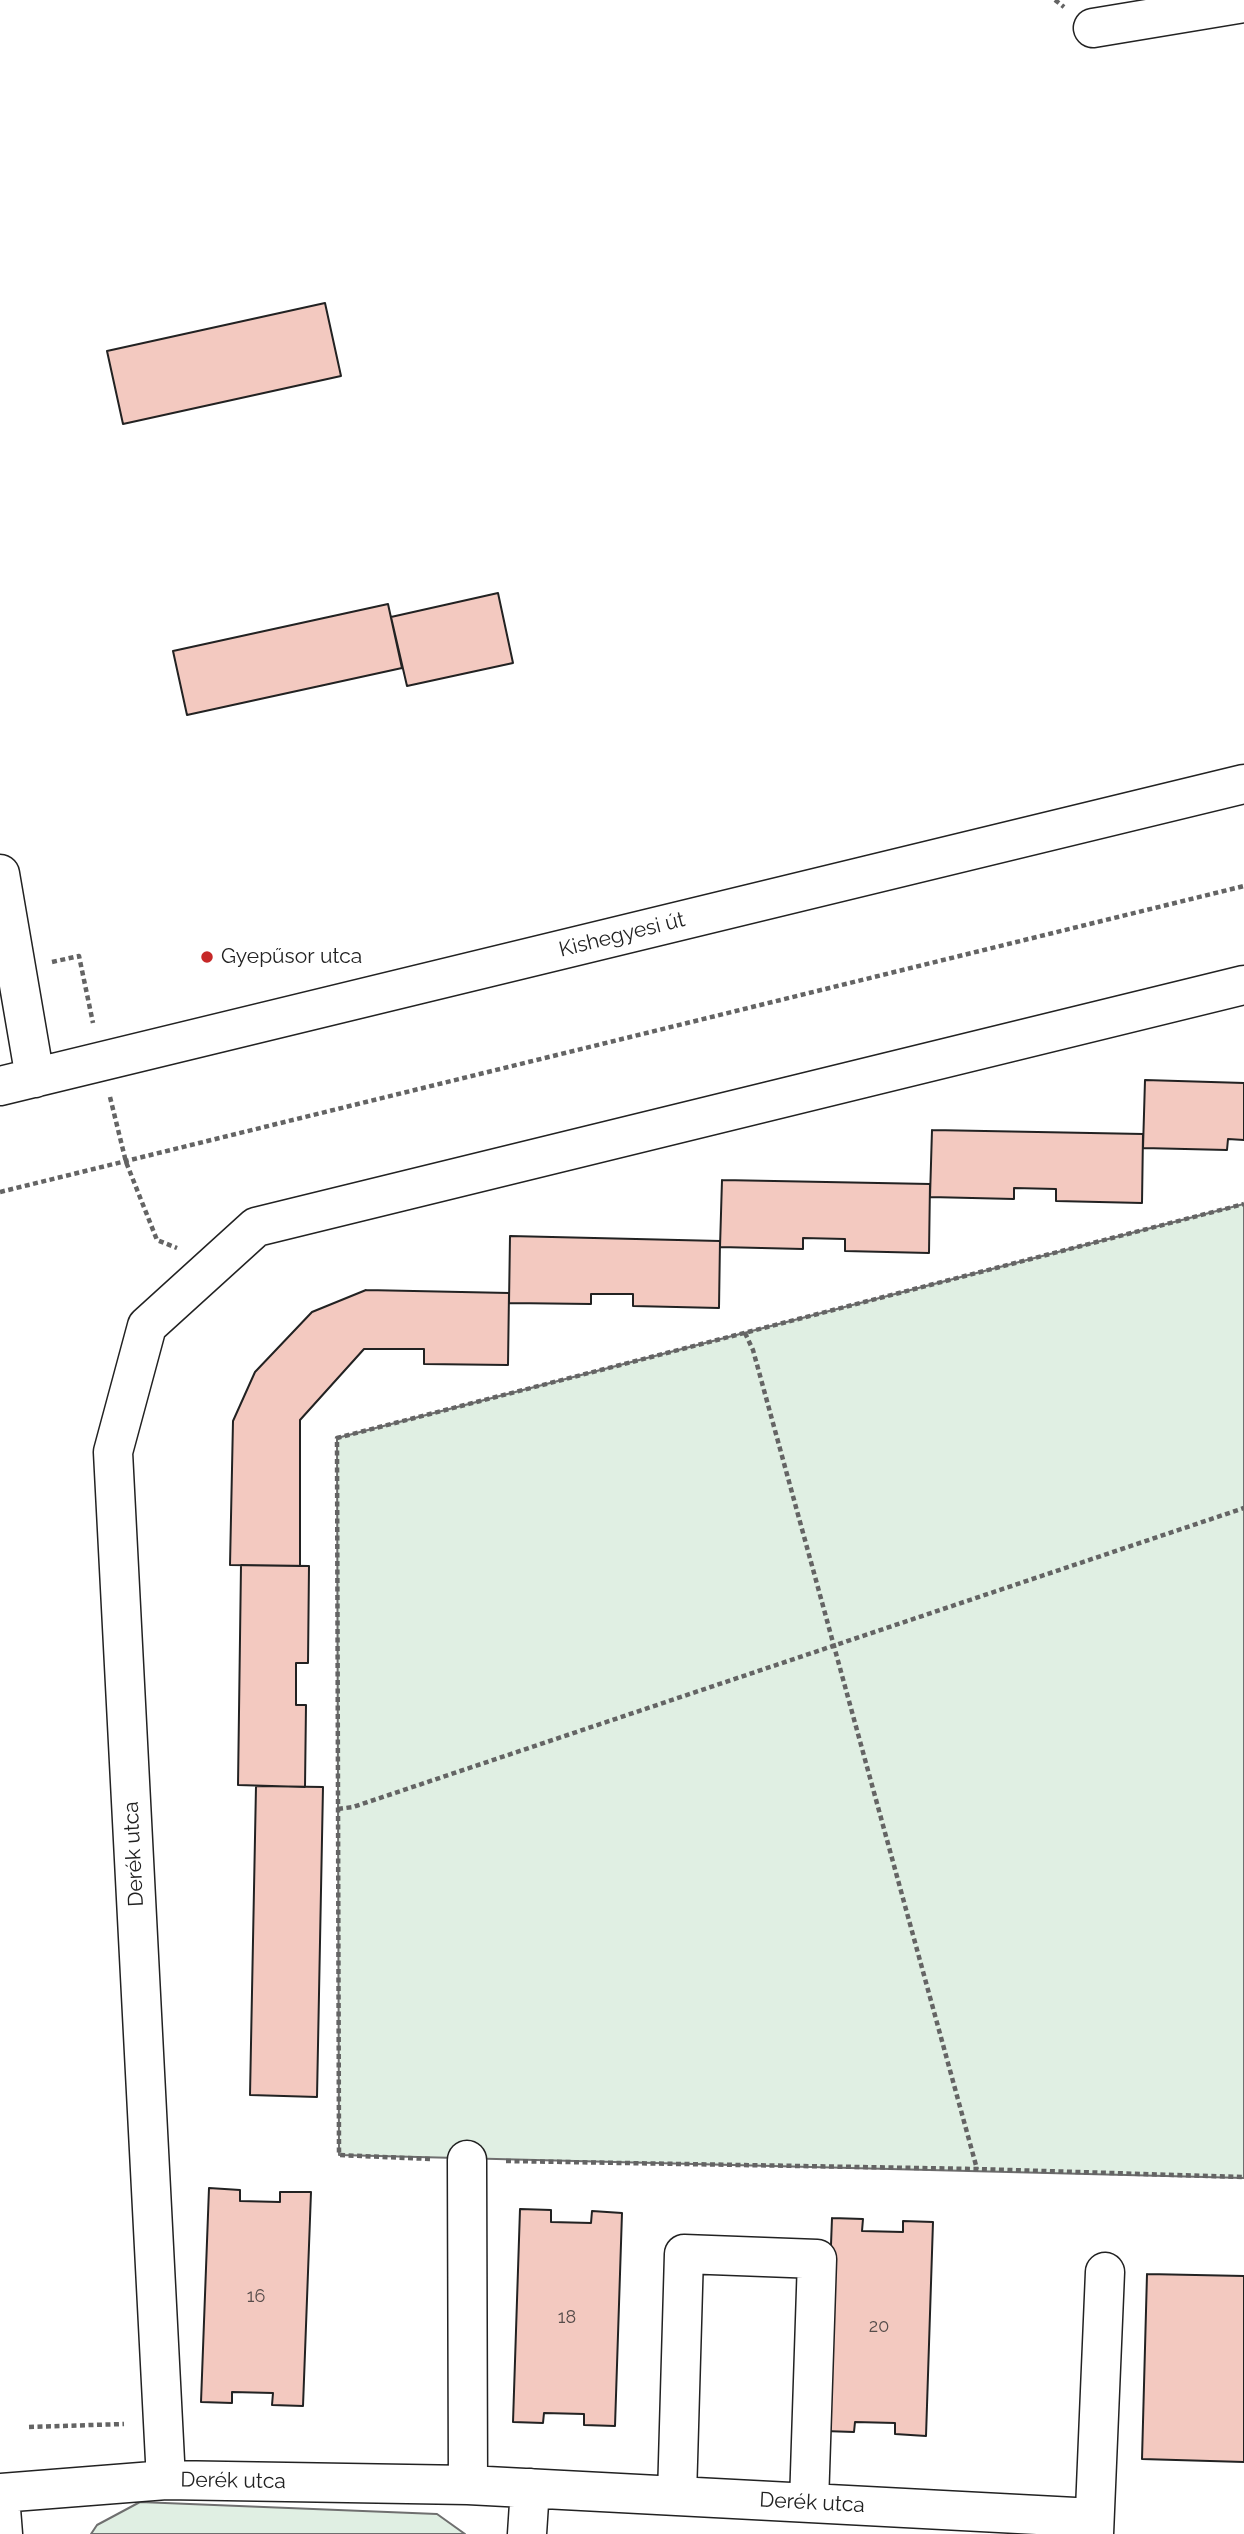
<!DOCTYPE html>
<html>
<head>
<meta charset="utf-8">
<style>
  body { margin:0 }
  canvas { display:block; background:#fff }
</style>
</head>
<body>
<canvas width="1244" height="2534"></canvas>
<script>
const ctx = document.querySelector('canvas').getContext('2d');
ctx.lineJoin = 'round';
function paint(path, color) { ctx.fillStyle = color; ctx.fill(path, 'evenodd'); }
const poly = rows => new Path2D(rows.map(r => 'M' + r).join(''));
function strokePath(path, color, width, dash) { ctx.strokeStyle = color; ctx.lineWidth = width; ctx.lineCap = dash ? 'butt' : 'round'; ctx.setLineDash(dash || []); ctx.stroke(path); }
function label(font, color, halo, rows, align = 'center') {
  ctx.font = font + ' Raleway,sans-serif'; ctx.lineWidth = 5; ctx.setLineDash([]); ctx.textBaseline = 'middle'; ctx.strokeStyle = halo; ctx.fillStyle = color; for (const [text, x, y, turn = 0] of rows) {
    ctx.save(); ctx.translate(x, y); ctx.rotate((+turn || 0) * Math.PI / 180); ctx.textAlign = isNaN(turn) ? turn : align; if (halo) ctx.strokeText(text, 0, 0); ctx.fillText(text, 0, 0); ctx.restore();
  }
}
const green = poly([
  [1244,1204,1244,2178,339,2155,337,1438,1244,1204],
  [140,2502,437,2514,465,2534,91,2534,97,2525,140,2502]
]);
paint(green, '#e0efe3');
strokePath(green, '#6f6f6f', 2);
const building = poly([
  [325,303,341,376,123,424,107,351,325,303],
  [498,593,513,663,407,686,391,617,498,593],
  [388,604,402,668,187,715,173,651,388,604],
  [1145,1080,1244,1083,1244,1140,1228,1139,1227,1150,1143,1148,1145,1080],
  [932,1130,1143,1134,1142,1203,1056,1201,1056,1189,1014,1188,1014,1199,930,1197,932,1130],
  [722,1180,930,1184,929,1253,845,1251,845,1239,803,1238,803,1249,720,1247,722,1180],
  [510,1236,720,1241,719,1308,633,1306,633,1294,591,1294,591,1304,509,1303,510,1236],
  [366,1290,509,1293,508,1365,424,1364,424,1349,364,1349,300,1420,300,1566,230,1565,233,1421,255,1372,312,1312,366,1290],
  [241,1565,309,1566,308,1663,296,1663,296,1705,306,1705,305,1787,238,1785,241,1565],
  [256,1786,323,1787,317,2097,250,2095,256,1786],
  [209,2188,240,2190,240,2201,280,2202,280,2192,311,2192,303,2406,272,2405,273,2393,232,2392,232,2403,201,2402,209,2188],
  [520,2209,551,2210,551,2222,591,2223,592,2211,622,2213,615,2426,584,2425,584,2414,544,2413,543,2423,513,2422,520,2209],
  [832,2218,863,2219,862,2231,903,2232,903,2221,933,2222,926,2436,895,2434,895,2423,855,2422,854,2432,824,2431,832,2218],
  [1147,2274,1244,2276,1244,2462,1142,2459,1147,2274]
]);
paint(building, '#f3c9c0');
strokePath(building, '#222', 2);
const minor = poly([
  [1093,28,1244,3],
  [0,874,35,1078],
  [0,1086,1244,784],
  [467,2160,468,2485],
  [166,2480,113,1452,147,1326,256,1227,1244,985],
  [0,2493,166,2480,468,2485,1094,2518],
  [0,2496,3,2534],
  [677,2496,684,2254,817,2259,809,2503],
  [527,2534,530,2488],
  [1094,2534,1105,2272]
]);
strokePath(minor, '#222', 41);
strokePath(poly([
  [1055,0,1064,7],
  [52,962,79,956,93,1023],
  [110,1097,126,1162,157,1240,177,1248],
  [0,1192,1244,886],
  [745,1333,753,1350,977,2169],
  [338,1809,353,1807,1244,1508],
  [430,2159,339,2155,337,1438,1244,1204],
  [506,2161,977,2169,1244,2177],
  [29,2427,124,2424]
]), '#646464', 4.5, [5, 3.5]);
strokePath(minor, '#fff', 38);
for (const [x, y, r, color] of [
  [207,957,7,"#c62828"]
]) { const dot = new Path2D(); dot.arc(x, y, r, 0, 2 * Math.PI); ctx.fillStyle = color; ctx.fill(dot); strokePath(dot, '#fff', 2.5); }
label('18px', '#564c4a', null, [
  ["16",256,2297],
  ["18",567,2318],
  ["20",879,2327]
]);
label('21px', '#222', '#fff', [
  ["Kishegyesi út",622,935,-14],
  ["Derék utca",134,1854,-93],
  ["Derék utca",233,2481,1],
  ["Derék utca",812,2503,3]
]);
label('21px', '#222', '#fff', [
  ["Gyepűsor utca",221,957]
], 'left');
</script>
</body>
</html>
